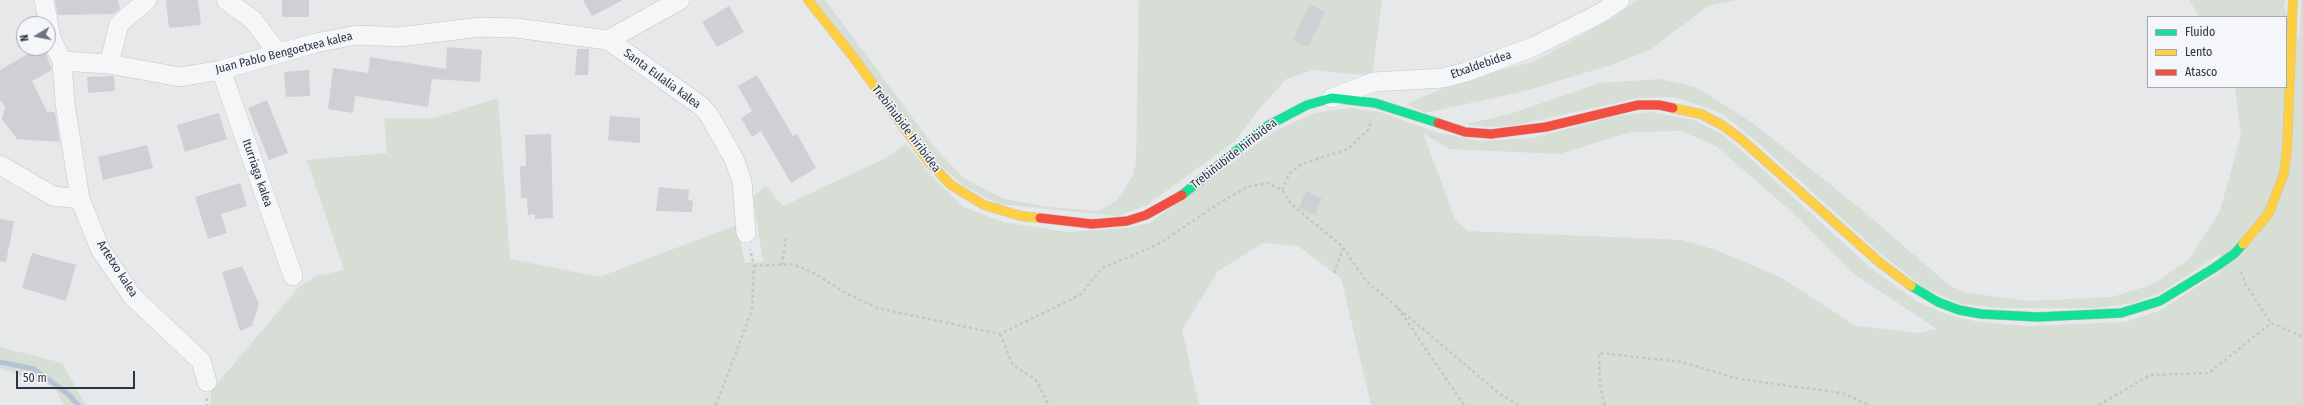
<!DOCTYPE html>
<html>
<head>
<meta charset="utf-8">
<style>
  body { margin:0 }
  #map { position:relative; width:2303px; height:405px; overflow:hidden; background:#e6e8ea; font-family:"Fira Sans Condensed",sans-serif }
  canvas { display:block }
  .legend { position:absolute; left:2147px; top:16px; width:140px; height:72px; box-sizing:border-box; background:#f4f6f9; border:1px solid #a4a8b1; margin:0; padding:5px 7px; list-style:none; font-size:12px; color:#2b3445 }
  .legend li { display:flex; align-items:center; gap:8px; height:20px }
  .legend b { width:20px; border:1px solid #a4a8b1 }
  .north { position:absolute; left:16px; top:16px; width:40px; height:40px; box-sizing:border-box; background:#f4f6f9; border:1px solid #a4a8b1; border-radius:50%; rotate:260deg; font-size:11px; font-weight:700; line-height:16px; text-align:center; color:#2b3445 }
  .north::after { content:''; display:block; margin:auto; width:14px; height:18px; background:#6c737f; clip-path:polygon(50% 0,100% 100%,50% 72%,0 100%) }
  .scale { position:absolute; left:16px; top:371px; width:119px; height:18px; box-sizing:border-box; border:2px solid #2b3445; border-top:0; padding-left:5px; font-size:12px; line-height:14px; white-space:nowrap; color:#2b3445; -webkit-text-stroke:3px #f4f6f9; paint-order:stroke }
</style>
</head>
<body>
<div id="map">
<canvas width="2303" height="405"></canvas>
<ul class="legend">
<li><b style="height:5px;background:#16e098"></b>Fluido</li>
<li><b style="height:5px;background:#ffcf43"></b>Lento</li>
<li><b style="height:5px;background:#f24e42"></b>Atasco</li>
</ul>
<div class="north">N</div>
<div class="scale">50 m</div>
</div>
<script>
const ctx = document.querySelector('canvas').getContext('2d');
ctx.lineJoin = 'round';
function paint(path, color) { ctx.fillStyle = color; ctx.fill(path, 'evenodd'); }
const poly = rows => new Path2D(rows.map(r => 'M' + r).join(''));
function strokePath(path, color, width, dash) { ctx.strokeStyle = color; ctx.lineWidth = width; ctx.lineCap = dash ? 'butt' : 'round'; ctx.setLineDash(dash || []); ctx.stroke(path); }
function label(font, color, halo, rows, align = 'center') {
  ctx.font = font + ' "Fira Sans Condensed",sans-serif'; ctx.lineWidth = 3; ctx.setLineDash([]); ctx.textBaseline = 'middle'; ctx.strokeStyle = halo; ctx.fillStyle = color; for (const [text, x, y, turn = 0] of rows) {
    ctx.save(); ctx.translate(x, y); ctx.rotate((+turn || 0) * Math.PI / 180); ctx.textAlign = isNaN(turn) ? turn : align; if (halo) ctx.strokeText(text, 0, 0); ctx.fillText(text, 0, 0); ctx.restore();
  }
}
paint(poly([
  [815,0,824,0,828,4,935,148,965,179,1004,199,1049,207,1099,211,1117,200,1133,176,1136,163,1139,0,1382,0,1372,76,1313,70,1286,79,1255,114,1236,140,1147,205,1119,216,999,204,964,186,937,162],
  [1637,0,1737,0,1708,6,1651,49,1614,64,1525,91,1425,113,1407,104,1464,79,1533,62,1615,17],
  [2189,0,2285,0,2284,7,2299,41,2301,0,2303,0,2303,405,1371,405,1341,278,1298,246,1263,243,1218,271,1182,330,1199,405,211,405,211,391,298,288,316,276,344,270,307,160,387,153,384,118,434,118,498,98,510,259,599,277,737,225,745,263,763,262,753,197,766,186,783,206,884,159,906,144,937,182,963,207,1003,222,1067,232,1127,228,1150,223,1273,132,1314,113,1349,108,1380,112,1439,133,1480,141,1532,138,1617,116,1651,112,1693,120,1720,133,1749,157,1871,268,1916,301,1948,315,1979,322,2028,326,2125,322,2159,311,2220,272,2220,254,2162,292,2133,303,2097,308,2003,308,1962,304,1924,288,1881,254,1756,141,1723,114,1690,102,1673,97,1638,98,1516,125,1487,127,1466,124,1510,114,1600,83,1660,79,1696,87,1754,124,1861,209,1950,286,1968,293,2030,301,2112,297,2154,284,2190,258,2220,211,2241,135,2235,87,2286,87,2286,17,2200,17],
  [1681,131,1716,146,1801,220,1854,274,1937,329,1917,333,1856,326,1780,277,1716,250,1682,240,1468,231,1455,219,1423,133,1449,149,1559,154,1631,132],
  [0,347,62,363,86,405,65,405,53,387,0,368]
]), '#d6ded6');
strokePath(poly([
  [0,362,34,369,68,394,78,405]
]), '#b4c4d5', 5);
paint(poly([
  [55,0,118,0,120,9,113,14,58,15],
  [166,0,198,0,201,25,169,28],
  [282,0,309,0,309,17,282,17],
  [583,0,623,0,592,16],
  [1310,4,1325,12,1308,47,1293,40],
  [729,6,744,32,717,47,702,22],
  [447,47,482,50,480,82,432,79,428,107,355,96,353,113,328,109,333,68,368,73,370,57,446,69],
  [38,48,44,48,52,70,32,81,47,112,55,112,60,142,17,139,2,119,5,107,0,100,0,70],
  [577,49,589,49,588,75,575,75],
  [309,70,310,96,286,97,284,72],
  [757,75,793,136,797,134,816,168,791,183,761,131,752,137,741,118,752,111,738,86],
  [114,76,115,91,88,93,87,77],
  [267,100,288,153,269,160,248,108],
  [219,113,227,139,185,152,177,125],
  [610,116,640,118,640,143,608,140],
  [551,134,553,218,535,219,535,214,528,215,527,198,521,198,520,166,526,166,525,135],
  [147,145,153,168,103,180,98,157],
  [240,183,247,206,221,214,227,233,208,239,195,197],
  [659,187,689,190,688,200,693,201,692,212,656,211],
  [1306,191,1322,198,1315,215,1299,208],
  [0,219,14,221,6,262,0,261],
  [32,253,76,265,66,301,22,288],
  [242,266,259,304,252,326,240,331,222,272]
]), '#ced0d3');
const street = poly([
  [44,0,51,38,62,61,109,64,180,77,221,70,315,43,357,35,399,37,480,27,516,28,608,40,680,0],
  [226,0,253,20,278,53],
  [608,40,701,106,709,115,734,159,742,181,746,233],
  [62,61,65,103,80,199,100,249,132,296,201,361,207,382],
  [109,64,119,24,147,0],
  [221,70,293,276],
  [1332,98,1374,82,1443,78,1466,72,1535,46,1601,13,1620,0],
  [0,165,53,196,80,199]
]);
const fast = poly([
  [1182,195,1267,126,1307,105,1332,98,1375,103,1438,123],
  [1911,286,1938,302,1959,310,1981,314,2038,317,2121,313,2160,301,2214,268,2234,254,2243,244]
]);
const slow = poly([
  [808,0,854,58,928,161,951,185,984,205,1021,216,1040,218],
  [1673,108,1701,114,1722,125,1741,139,1879,262,1911,286],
  [2243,244,2269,213,2284,173,2287,149,2293,0]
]);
const jam = poly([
  [1438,123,1465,132,1491,134,1546,127,1638,105,1659,105,1673,108],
  [1040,218,1092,224,1127,221,1146,215,1182,195]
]);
strokePath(street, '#c4c6c8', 20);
strokePath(fast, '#c4c6c8', 10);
strokePath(slow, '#c4c6c8', 10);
strokePath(jam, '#c4c6c8', 10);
strokePath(poly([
  [1282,190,1289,174,1302,164,1348,149,1369,129,1371,120],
  [782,265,786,236],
  [754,266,792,264,812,272,844,292,877,308,1000,334,1080,295,1102,268,1157,245,1221,202,1247,187,1268,183,1282,190,1291,204,1343,247,1365,280,1500,394,1518,405],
  [2241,272,2246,285,2271,323],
  [1334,273,1343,248],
  [1398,308,1464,405],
  [1000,334,1013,365,1036,380,1049,405],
  [207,398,207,405],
  [716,405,752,310,754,266,750,249],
  [1605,405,1600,386,1599,353,1682,362,1739,379,1842,393,1869,405],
  [2099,405,2150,375,2209,373,2271,323,2303,337]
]), '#c5c6ca', 2.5, [3, 3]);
strokePath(street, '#f5f6f7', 19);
strokePath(fast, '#16e098', 9);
strokePath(slow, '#ffcf43', 9);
strokePath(jam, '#f24e42', 9);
label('12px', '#2b3445', '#f4f6f9', [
  ["Juan Pablo Bengoetxea kalea",284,53,-14],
  ["Etxaldebidea",1481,65,-19],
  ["Santa Eulalia kalea",662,79,36],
  ["Trebiñubide hiribidea",906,129,53],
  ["Trebiñubide hiribidea",1234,154,-38],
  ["Iturriaga kalea",257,173,71],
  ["Artetxo kalea",117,269,57]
]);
</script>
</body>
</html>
